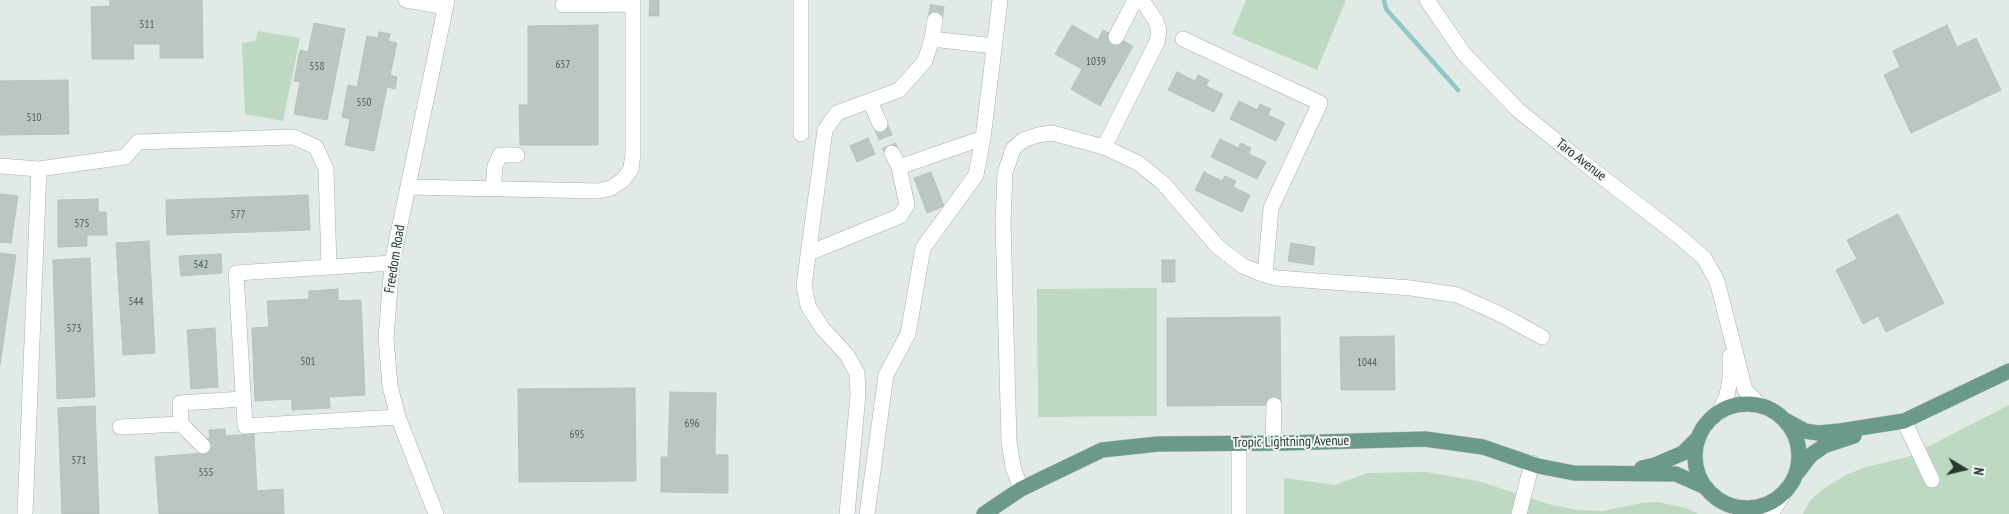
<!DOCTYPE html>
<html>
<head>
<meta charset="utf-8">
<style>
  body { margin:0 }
  #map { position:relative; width:2009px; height:514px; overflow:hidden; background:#e2eae5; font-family:"PT Sans Narrow",sans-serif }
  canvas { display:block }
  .north { position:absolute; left:1939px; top:444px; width:50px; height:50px; -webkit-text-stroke:4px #f2f7f4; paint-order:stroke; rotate:99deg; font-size:14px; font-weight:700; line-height:20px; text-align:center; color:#243930 }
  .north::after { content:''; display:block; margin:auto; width:18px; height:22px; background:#243930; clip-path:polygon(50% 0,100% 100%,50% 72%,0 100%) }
</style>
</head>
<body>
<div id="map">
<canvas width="2009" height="514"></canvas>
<div class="north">N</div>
</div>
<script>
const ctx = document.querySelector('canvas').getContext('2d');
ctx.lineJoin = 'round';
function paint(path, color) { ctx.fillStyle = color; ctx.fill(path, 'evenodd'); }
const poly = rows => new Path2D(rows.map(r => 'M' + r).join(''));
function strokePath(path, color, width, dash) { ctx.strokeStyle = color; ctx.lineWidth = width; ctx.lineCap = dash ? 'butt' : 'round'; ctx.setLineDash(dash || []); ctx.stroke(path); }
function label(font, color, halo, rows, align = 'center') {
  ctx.font = font + ' "PT Sans Narrow",sans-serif'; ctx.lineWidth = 4; ctx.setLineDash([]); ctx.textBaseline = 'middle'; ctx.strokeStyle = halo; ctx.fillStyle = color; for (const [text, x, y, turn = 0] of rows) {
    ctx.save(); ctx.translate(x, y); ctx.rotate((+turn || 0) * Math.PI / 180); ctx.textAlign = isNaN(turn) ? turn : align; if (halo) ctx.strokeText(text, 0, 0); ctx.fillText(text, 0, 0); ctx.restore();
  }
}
paint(poly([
  [1246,0,1346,0,1317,70,1232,34],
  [258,31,300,38,283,121,245,114,242,43,255,41],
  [1157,288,1157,416,1038,417,1037,289],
  [2009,405,2009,514,1803,514,1810,501,1823,489,1846,475,1866,467,1908,457],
  [1426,472,1478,481,1548,504,1577,510,1602,511,1642,503,1658,502,1686,508,1698,514,1284,514,1284,478,1335,485,1367,473]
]), '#bdd9c1');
strokePath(poly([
  [1384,0,1386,9,1458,90]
]), '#90c7c8', 4.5);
const building = poly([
  [110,0,202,0,203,58,160,58,160,44,133,44,134,59,92,59,91,7,110,6,110,0],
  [650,0,659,0,659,16,649,16,650,0],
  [314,23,345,29,327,120,294,114,300,82,294,81,300,50,308,52,314,23],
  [598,25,598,145,520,145,519,105,528,105,528,26,598,25],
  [1072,25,1098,40,1103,30,1133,46,1100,106,1071,89,1082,69,1055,54,1072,25],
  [1947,25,1957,47,1976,38,2001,90,1911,133,1884,75,1900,67,1893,51,1947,25],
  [379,32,390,34,388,41,397,43,390,75,397,77,395,89,387,87,374,151,345,145,350,119,342,117,348,85,357,87,367,36,378,38,379,32],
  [1177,72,1195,81,1198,75,1209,80,1206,86,1223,94,1214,112,1168,90,1177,72],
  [68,80,69,134,0,135,0,81,68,80],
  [1239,101,1257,110,1260,104,1271,109,1268,115,1285,123,1276,141,1230,119,1239,101],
  [868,138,875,154,857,162,850,146,868,138],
  [1220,139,1238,148,1241,143,1251,148,1249,154,1266,162,1257,179,1211,157,1220,139],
  [931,172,944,206,927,213,914,178,931,172],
  [1204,172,1222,181,1225,176,1236,181,1233,187,1250,195,1242,212,1195,190,1204,172],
  [0,194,18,196,11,243,0,242,0,194],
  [308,195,310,230,167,235,166,200,308,195],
  [98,199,98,212,106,212,107,235,87,235,87,246,58,247,58,200,98,199],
  [1898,214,1944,303,1886,332,1878,316,1863,324,1836,270,1857,259,1847,240,1898,214],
  [149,241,155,353,123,355,116,243,149,241],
  [1291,243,1315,247,1313,265,1288,261,1291,243],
  [0,253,16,255,0,365,0,253],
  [221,254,222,273,181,276,179,256,221,254],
  [90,258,95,397,57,399,53,260,90,258],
  [1162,260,1175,260,1175,282,1162,282,1162,260],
  [338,289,338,301,361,300,365,395,329,397,330,408,292,410,292,399,255,401,252,328,269,327,267,301,309,299,309,291,338,289],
  [1280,317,1281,405,1167,406,1167,318,1280,317],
  [215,328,218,387,191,389,187,330,215,328],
  [1394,336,1395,390,1341,390,1340,337,1394,336],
  [635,388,636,481,519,482,518,389,635,388],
  [670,392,716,393,715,455,728,455,728,493,661,492,661,457,668,457,670,392],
  [95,406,99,514,62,514,58,408,95,406],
  [225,429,226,436,254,434,257,491,283,489,284,514,159,514,155,457,204,453,203,439,210,438,209,430,225,429]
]);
paint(building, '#bac7c1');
strokePath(building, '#b5c3bb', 1);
strokePath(poly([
  [935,20,938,0],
  [880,124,892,153]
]), '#bcc7c1', 15, [15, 8]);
const minor = poly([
  [406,0,446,7],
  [801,0,801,134],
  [1427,0,1464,54,1518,110,1580,160,1680,237,1704,258,1717,281,1745,390,1761,406],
  [563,5,633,4],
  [1116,37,1135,0],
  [932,39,994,46],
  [1183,39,1320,103,1271,208,1265,275],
  [870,101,880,124],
  [1104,147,1157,42,1159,31,1156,21,1142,0],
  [0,166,39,169,125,157,138,142,294,137,316,147,326,169,329,267],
  [899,167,983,138],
  [408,187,599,191,611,188,623,180,631,169,633,153,633,0],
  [493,189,495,166,500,155,517,155],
  [809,253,900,216,907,205,899,167,892,153],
  [392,263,236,273,245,426,398,417],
  [1719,413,1727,395,1730,379,1730,356],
  [1904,421,1932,480],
  [120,427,181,424],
  [1239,443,1239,514],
  [1273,443,1274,405],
  [203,446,181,424,180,403,243,399],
  [1021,489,1013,467,1009,441,1003,222,1005,173,1013,149,1023,140,1038,135,1052,133,1104,147,1138,163,1163,183,1218,247,1243,266,1265,275,1277,278,1411,288,1457,295,1500,314,1542,337],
  [1734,506,1740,514],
  [25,514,39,169],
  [436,514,398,417,390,386,386,338,392,263,447,0],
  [847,514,858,395,857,373,847,355,823,329,808,306,804,285,825,130,837,113,899,90,925,61,932,39,935,20],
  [867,514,886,375,908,334,923,248,976,175,983,138,1000,0],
  [1519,514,1532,463],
  [1771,514,1784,493]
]);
const major = poly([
  '1695 456a52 52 0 1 1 104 0a52 52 0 1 1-104 0Z',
  [1787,421,1805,431,1818,433,1840,431,1904,421,2009,371],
  [1642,468,1655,465,1683,453,1699,437],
  [1798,472,1811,455,1824,446,1854,436],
  [984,514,1021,489,1102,450,1158,444,1285,443,1425,439,1483,447,1538,466,1574,473,1676,474,1705,487]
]);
strokePath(minor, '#a5b1ab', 16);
strokePath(major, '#bdc4c1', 16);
strokePath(minor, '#fff', 15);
strokePath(major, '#6c9a88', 15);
label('11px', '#4a5c54', null, [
  ["511",147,25],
  ["1039",1096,62],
  ["657",563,65],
  ["558",317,67],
  ["550",364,103],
  ["510",34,118],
  ["577",238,215],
  ["575",82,224],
  ["542",201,265],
  ["544",136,302],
  ["573",74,329],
  ["501",308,362],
  ["1044",1367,363],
  ["696",692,424],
  ["695",577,435],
  ["571",79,461],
  ["555",206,473]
]);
label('14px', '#243930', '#f2f7f4', [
  ["Taro Avenue",1581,160,38],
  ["Freedom Road",395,259,-81],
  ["Tropic Lightning Avenue",1291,442,-1]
]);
</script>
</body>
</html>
